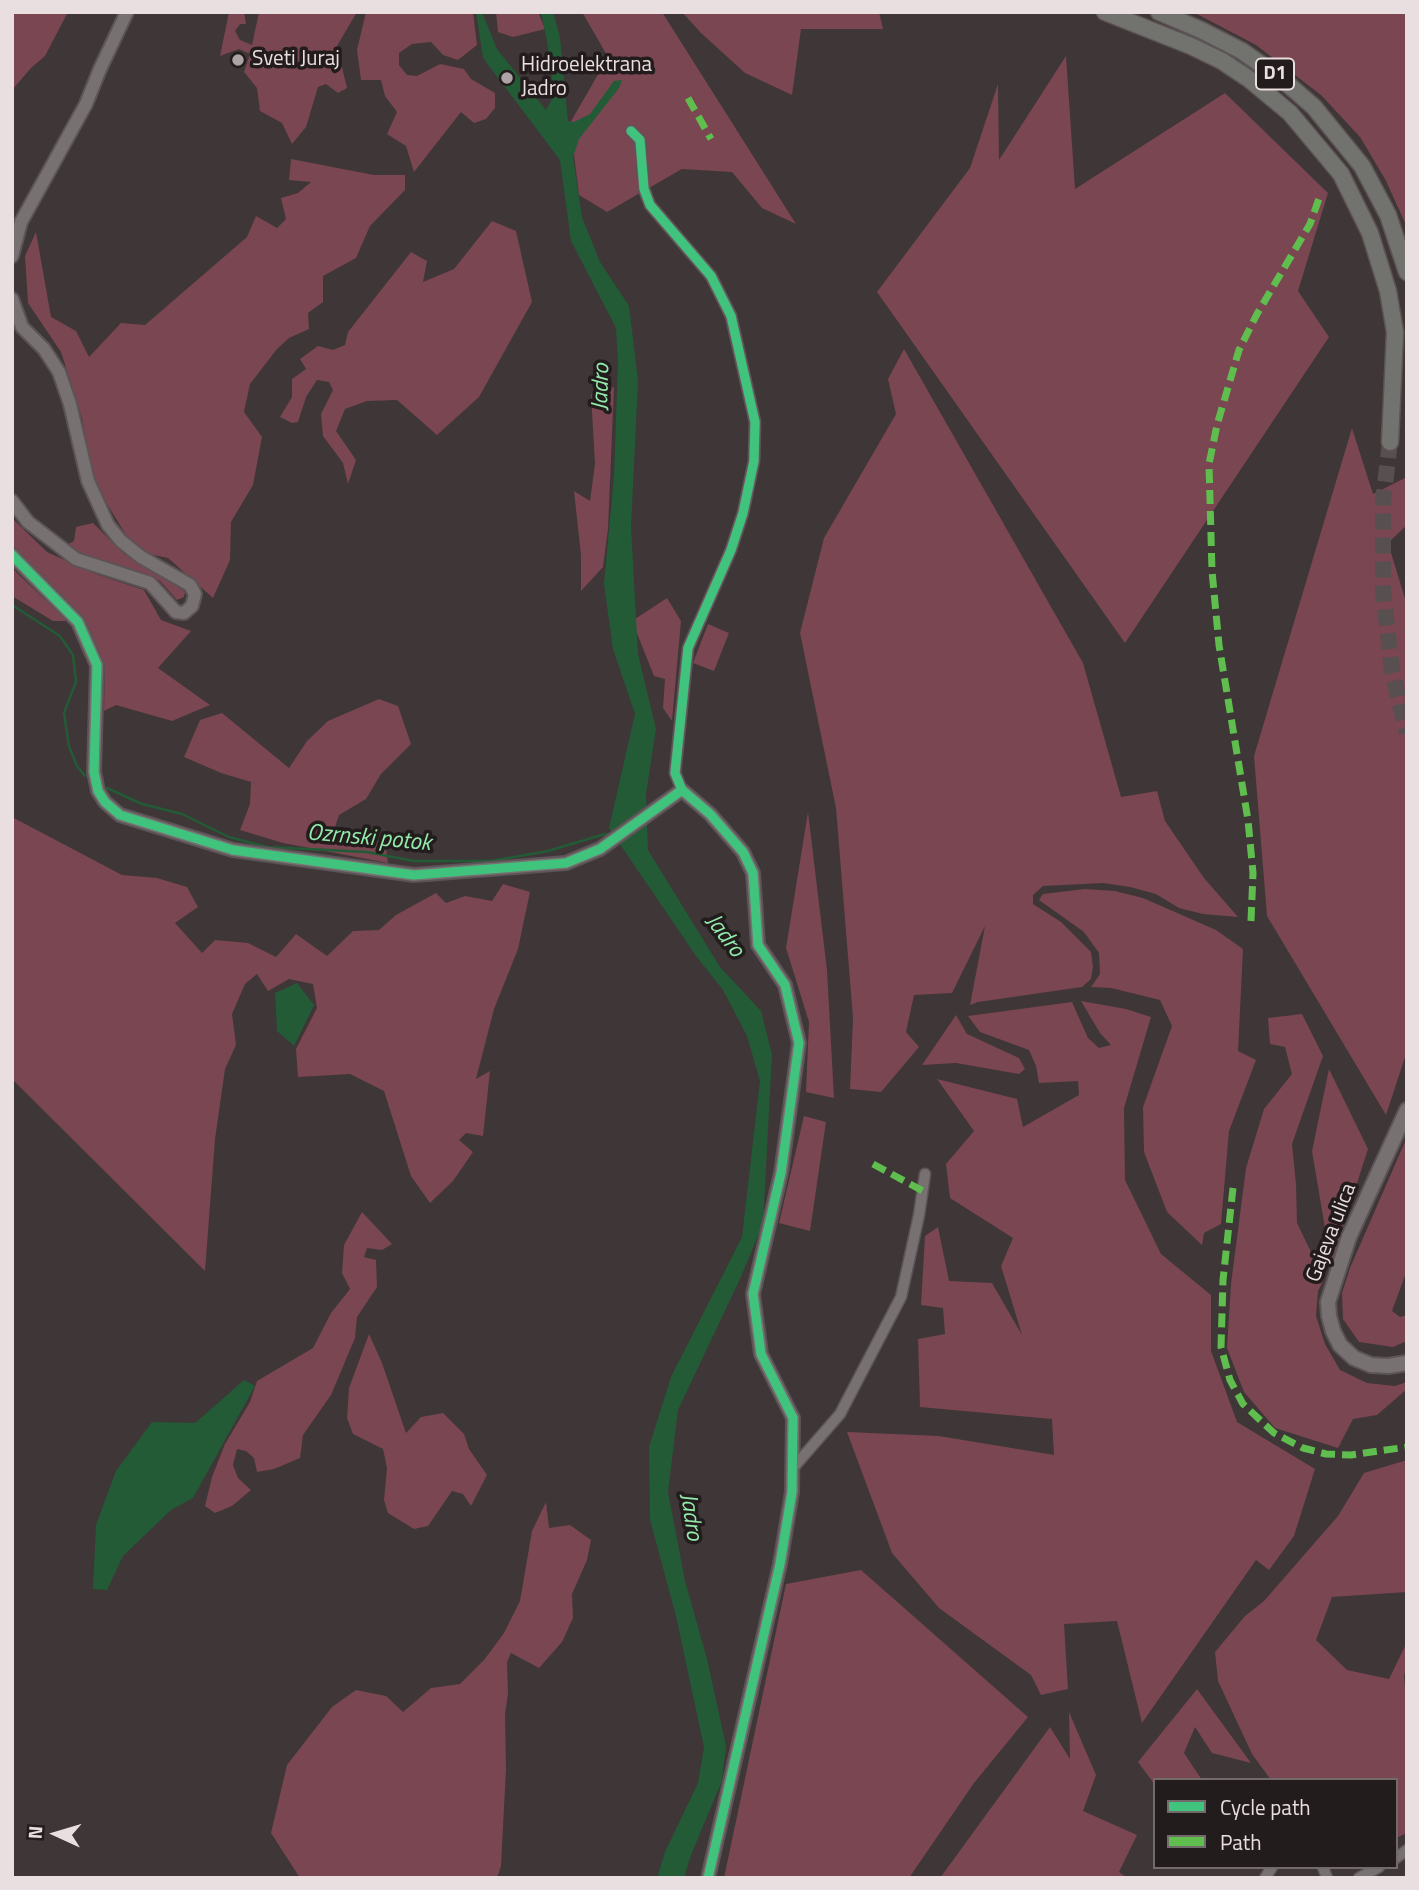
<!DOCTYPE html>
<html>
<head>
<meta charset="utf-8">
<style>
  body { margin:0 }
  #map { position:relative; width:1419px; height:1890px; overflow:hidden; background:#3e3637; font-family:"Titillium Web",sans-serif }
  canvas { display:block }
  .frame { position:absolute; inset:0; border:14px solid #e9dee0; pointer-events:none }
  .legend { position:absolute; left:1153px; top:1778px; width:245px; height:91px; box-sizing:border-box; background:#231c1d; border:2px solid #726a6b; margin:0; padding:9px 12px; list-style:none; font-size:21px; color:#e9dee0 }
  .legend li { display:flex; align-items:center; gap:14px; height:35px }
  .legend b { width:35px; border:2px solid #726a6b }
  .north { position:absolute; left:21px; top:1799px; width:70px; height:70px; -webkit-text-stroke:5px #231c1d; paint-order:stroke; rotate:274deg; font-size:19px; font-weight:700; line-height:28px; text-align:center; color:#e9dee0 }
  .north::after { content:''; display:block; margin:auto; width:24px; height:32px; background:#e9dee0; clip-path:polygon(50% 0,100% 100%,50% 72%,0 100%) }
</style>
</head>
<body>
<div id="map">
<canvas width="1419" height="1890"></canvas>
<div class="frame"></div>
<ul class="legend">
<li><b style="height:9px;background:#40c37c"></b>Cycle path</li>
<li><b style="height:9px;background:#5fbe4e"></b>Path</li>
</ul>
<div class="north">N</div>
</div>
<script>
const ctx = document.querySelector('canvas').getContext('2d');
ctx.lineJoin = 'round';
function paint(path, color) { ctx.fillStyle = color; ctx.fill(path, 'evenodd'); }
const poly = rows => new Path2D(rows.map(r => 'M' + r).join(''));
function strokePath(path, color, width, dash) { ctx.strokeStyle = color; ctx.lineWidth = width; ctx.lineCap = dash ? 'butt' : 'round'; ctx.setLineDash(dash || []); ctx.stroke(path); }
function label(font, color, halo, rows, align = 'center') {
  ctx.font = font + ' "Titillium Web",sans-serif'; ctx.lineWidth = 7; ctx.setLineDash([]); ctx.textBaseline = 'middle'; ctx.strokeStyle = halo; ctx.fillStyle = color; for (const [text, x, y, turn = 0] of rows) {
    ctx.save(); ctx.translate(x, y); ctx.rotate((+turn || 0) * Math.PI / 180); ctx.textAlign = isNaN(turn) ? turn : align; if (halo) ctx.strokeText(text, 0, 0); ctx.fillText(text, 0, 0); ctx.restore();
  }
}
paint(poly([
  [12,12,68,12,45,56,31,68,12,90],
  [229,12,244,12,246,24,240,24,235,31,240,40,252,45,259,12,357,12,337,46,347,88,338,93,326,84,318,87,306,127,292,144,282,123,260,111,257,88,244,72,250,54,239,49,220,56],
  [366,12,473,12,477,45,458,60,443,55,431,42,412,44,399,53,399,65,407,75,417,76,440,64,464,69,471,79,495,93,495,108,486,119,474,123,461,112,414,172,406,146,387,134,397,112,385,96,381,80,361,80,357,50],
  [496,12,538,12,545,29,513,37,498,32],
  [582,12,662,12,796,224,762,208,732,172,682,169,607,212,579,195,570,123,608,57],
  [682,12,879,12,883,29,801,29,792,95,745,73,701,33],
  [1193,12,1407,12,1407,227,1385,179,1360,137,1321,95,1256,45],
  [1066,56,1075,189,1225,93,1328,193,1298,291,1329,337,1125,643,877,292,970,168,998,84,999,160],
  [291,159,374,175,405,175,405,190,370,226,356,258,323,276,323,302,308,313,309,329,289,338,277,349,250,384,244,412,262,437,253,485,231,522,230,560,213,598,168,558,149,554,129,540,93,481,82,418,61,352,28,303,25,256,36,232,51,317,76,331,89,357,121,323,145,325,247,237,256,216,277,228,286,219,281,198,298,193,311,182,289,180],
  [492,221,516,231,532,302,479,397,437,435,397,400,367,401,345,409,336,431,356,460,348,484,343,463,323,436,321,414,333,390,329,382,317,380,306,397,298,422,292,423,280,417,292,397,292,379,306,369,300,359,318,346,333,350,345,345,348,332,411,252,427,261,423,282,454,269],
  [904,349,1083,663,1121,797,1157,791,1165,821,1204,878,1238,917,1203,914,1179,908,1156,894,1130,887,1103,883,1043,886,1033,895,1033,904,1061,922,1091,952,1093,967,1091,979,1082,987,978,1002,970,1005,985,926,952,993,914,995,906,1032,919,1047,881,1092,850,1089,853,1018,836,808,800,633,824,538,896,414,888,379],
  [614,387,608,529,603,567,581,591,581,555,574,491,590,501,595,464,591,394],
  [1352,428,1373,494,1407,477,1407,525,1388,543,1407,605,1407,1051,1386,1115,1267,916,1254,756],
  [12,518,47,552,96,574,144,590,161,620,191,631,158,668,210,705,172,721,116,705,104,711,105,665,83,616,25,562,12,544],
  [93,523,124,554,172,582,185,592,184,597,177,600,160,581,150,576,93,560,67,545,74,541,76,527],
  [12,568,42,597,68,621,53,621,12,596],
  [667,598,681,621,672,721,663,708,665,679,654,676,632,621],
  [708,624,729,633,714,671,693,663],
  [379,699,398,706,411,744,381,774,366,799,339,815,335,827,385,842,388,863,283,843,240,830,250,804,251,782,221,773,184,757,200,720,222,713,289,768,307,741,328,721],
  [808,812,827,970,834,1098,806,1092,809,1022,786,948],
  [12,817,122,875,157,878,187,887,198,907,175,923,202,953,215,940,248,943,276,957,296,934,327,956,353,931,379,930,396,915,436,893,446,903,465,896,492,901,503,884,530,892,518,949,494,1009,476,1079,490,1071,483,1136,466,1133,459,1140,473,1152,453,1181,430,1203,411,1176,384,1091,350,1074,298,1077,296,1049,317,1008,313,984,289,979,268,991,257,974,245,984,232,1014,236,1045,225,1069,215,1139,205,1271,12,1079],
  [1085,889,1115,891,1143,898,1216,930,1243,949,1238,1051,1256,1060,1229,1131,1221,1224,1204,1233,1202,1245,1167,1212,1144,1152,1143,1107,1172,1026,1160,1000,1111,988,1091,987,1100,974,1099,953,1084,932,1039,900,1043,894],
  [1081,1001,1126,1009,1151,1017,1124,1108,1125,1180,1161,1254,1211,1295,1211,1351,1237,1422,1315,1469,1294,1536,1269,1570,1256,1560,1142,1723,1117,1621,1064,1624,1068,1689,1041,1695,1031,1675,939,1608,892,1553,847,1432,939,1436,1054,1455,1052,1419,920,1407,918,1339,945,1334,943,1308,921,1305,925,1236,938,1227,949,1281,992,1283,1022,1335,1001,1266,1013,1238,950,1198,946,1164,974,1131,937,1079,1017,1099,1023,1127,1079,1095,1078,1081,1039,1083,1036,1066,1029,1050,980,1032,968,1016,1072,1002,1088,1038,1099,1048,1111,1045,1100,1033],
  [1302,1014,1323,1056,1292,1144,1296,1184,1297,1223,1324,1279,1318,1291,1316,1316,1325,1344,1340,1370,1367,1383,1395,1386,1407,1382,1407,1389,1377,1415,1353,1419,1338,1448,1275,1428,1244,1392,1227,1348,1231,1284,1246,1168,1264,1109,1292,1074,1285,1047,1270,1044,1268,1018],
  [956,1015,967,1034,1019,1058,1025,1069,1019,1074,956,1063,922,1065],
  [1329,1069,1368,1149,1331,1264,1312,1151],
  [804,1116,826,1122,810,1231,779,1223],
  [1407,1137,1407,1270,1392,1311,1400,1317,1407,1315,1407,1341,1393,1347,1359,1342,1343,1319,1342,1293,1350,1268],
  [362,1212,392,1244,382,1250,367,1248,364,1257,376,1260,377,1287,357,1317,355,1338,331,1395,303,1435,300,1458,274,1469,257,1472,254,1458,246,1451,237,1449,233,1465,238,1478,251,1490,232,1506,215,1513,205,1506,212,1477,225,1444,250,1402,257,1381,313,1348,331,1313,350,1289,342,1273,344,1245],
  [369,1334,382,1363,406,1433,421,1417,443,1413,464,1434,469,1449,487,1475,471,1506,463,1494,452,1491,428,1526,414,1529,388,1513,384,1500,387,1468,383,1449,353,1434,347,1418,349,1388],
  [1407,1460,1407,1592,1332,1597,1316,1640,1347,1670,1389,1679,1407,1642,1407,1664,1404,1676,1407,1712,1407,1833,1396,1838,1396,1780,1271,1780,1252,1754,1218,1681,1215,1652,1245,1616,1264,1601,1338,1516,1364,1473],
  [546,1502,549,1528,570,1525,591,1540,587,1560,572,1594,573,1618,562,1642,539,1668,511,1653,507,1662,508,1694,505,1714,506,1769,501,1866,497,1878,300,1878,271,1833,287,1765,332,1707,356,1690,386,1696,403,1712,431,1688,460,1684,484,1660,504,1633,520,1601,532,1531],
  [861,1570,1028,1717,974,1783,909,1878,724,1878,786,1584],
  [1197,1689,1251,1763,1212,1753,1195,1727,1184,1753,1202,1780,1155,1780,1155,1785,1138,1762],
  [1069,1712,1096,1775,1083,1811,1137,1835,1119,1872,1127,1878,940,1878,1050,1727,1070,1759]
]), '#7a4651');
paint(poly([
  [476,12,482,12,497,49,546,110,554,95,547,41,541,12,553,12,560,37,568,121,574,122,590,114,614,81,622,80,619,88,579,139,573,157,582,217,600,262,629,306,638,381,631,527,638,654,656,729,646,794,648,850,720,967,761,1011,772,1055,763,1224,740,1279,678,1410,668,1492,685,1581,707,1659,726,1746,722,1781,691,1855,684,1878,657,1878,665,1852,698,1783,704,1747,676,1616,650,1520,649,1447,671,1377,742,1237,760,1081,747,1036,723,990,696,956,609,828,635,714,613,649,604,584,614,475,618,362,616,328,571,241,560,160,483,58],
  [297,983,314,1005,294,1046,277,1031,275,993],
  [244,1380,255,1386,193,1498,171,1510,123,1556,107,1590,93,1589,96,1525,116,1471,152,1422,195,1423]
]), '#235b36');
strokePath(poly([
  [12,605,60,636,73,655,76,682,64,713,69,746,77,766,85,776],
  [107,788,142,804,182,814,229,837,267,847,367,852,414,861,491,861,548,851,605,834,613,835]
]), '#235b36', 2.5);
strokePath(poly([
  [1390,442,1383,501,1383,590,1392,671,1407,733]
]), '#584f50', 16, [16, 8]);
const minor = poly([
  [631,131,640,140,644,189,650,205,711,276,731,316,755,422,754,461,743,513,731,550,688,648,675,773,682,790],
  [793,1468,840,1414,901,1297,919,1215,925,1174],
  [1396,1858,1407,1850],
  [1323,1867,1327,1878],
  [1265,1878,1272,1867],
  [1359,1878,1379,1867]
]);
const tertiary = poly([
  [12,256,21,222,86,104,100,69,127,12],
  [12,299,22,327,44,349,59,372,70,404,88,481,108,525,121,541,141,557,190,585,195,594,192,606,184,613,176,612,150,583,76,559,28,522,12,501],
  [12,555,78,622,97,665,94,772,98,791,105,802,120,815,233,850,414,875,566,863,600,849,682,790,710,814,743,852,753,873,758,945,785,985,799,1043,781,1173,753,1294,761,1354,793,1418,792,1492,780,1564,708,1878]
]);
const secondary = poly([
  [1407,1110,1349,1237,1328,1302,1329,1316,1333,1331,1340,1345,1354,1358,1371,1365,1388,1366,1407,1363]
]);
const trunk = poly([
  [1105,12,1191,46,1222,61,1249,79,1290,113,1341,174,1370,233,1388,291,1395,332,1390,442],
  [1159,12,1201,30,1242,51,1283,80,1314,107,1362,166,1388,215,1407,272]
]);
strokePath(minor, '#5c5456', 13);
strokePath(tertiary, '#5c5456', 16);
strokePath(secondary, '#5c5456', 18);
strokePath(trunk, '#5c5456', 19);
strokePath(minor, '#777172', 10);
strokePath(tertiary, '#777172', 12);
strokePath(secondary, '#777172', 14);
strokePath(trunk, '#72736e', 16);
strokePath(poly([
  [688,98,711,139],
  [1251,921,1253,873,1248,820,1219,645,1212,571,1209,464,1217,425,1239,350,1257,314,1310,224,1321,193],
  [873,1164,923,1191],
  [1233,1188,1223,1280,1221,1347,1230,1380,1243,1404,1274,1433,1303,1448,1326,1454,1351,1455,1407,1447]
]), '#5fbe4e', 7, [14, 7]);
strokePath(poly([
  [631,131,640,140,644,189,650,205,711,276,731,316,755,422,754,461,743,513,731,550,688,648,675,773,682,790],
  [12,555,78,622,97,665,94,772,98,791,105,802,120,815,233,850,414,875,566,863,600,849,682,790,710,814,743,852,753,873,758,945,785,985,799,1043,781,1173,753,1294,761,1354,793,1418,792,1492,780,1564,708,1878]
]), '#40c37c', 9);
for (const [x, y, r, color] of [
  [238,60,7,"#ada3a5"],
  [507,78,7,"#ada3a5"]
]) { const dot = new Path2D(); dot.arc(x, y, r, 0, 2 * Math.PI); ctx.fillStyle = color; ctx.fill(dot); strokePath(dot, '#231c1d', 2.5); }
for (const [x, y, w] of [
  [1275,74,38]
]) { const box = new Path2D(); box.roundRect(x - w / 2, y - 15.5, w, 31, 5); ctx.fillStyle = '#231c1d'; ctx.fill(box); strokePath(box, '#e9dee0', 2); }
label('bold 19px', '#e9dee0', null, [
  ["D1",1275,74]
]);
label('21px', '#e9dee0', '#231c1d', [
  ["Sveti Juraj",252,60],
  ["Hidroelektrana",521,66],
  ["Jadro",521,90]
], 'left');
label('21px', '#e9dee0', '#231c1d', [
  ["Gajeva ulica",1332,1233,-69]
]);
label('italic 23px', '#93ebab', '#231c1d', [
  ["Jadro",602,387,-88],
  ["Ozrnski potok",369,839,5],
  ["Jadro",724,936,53],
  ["Jadro",690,1517,82]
]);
</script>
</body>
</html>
